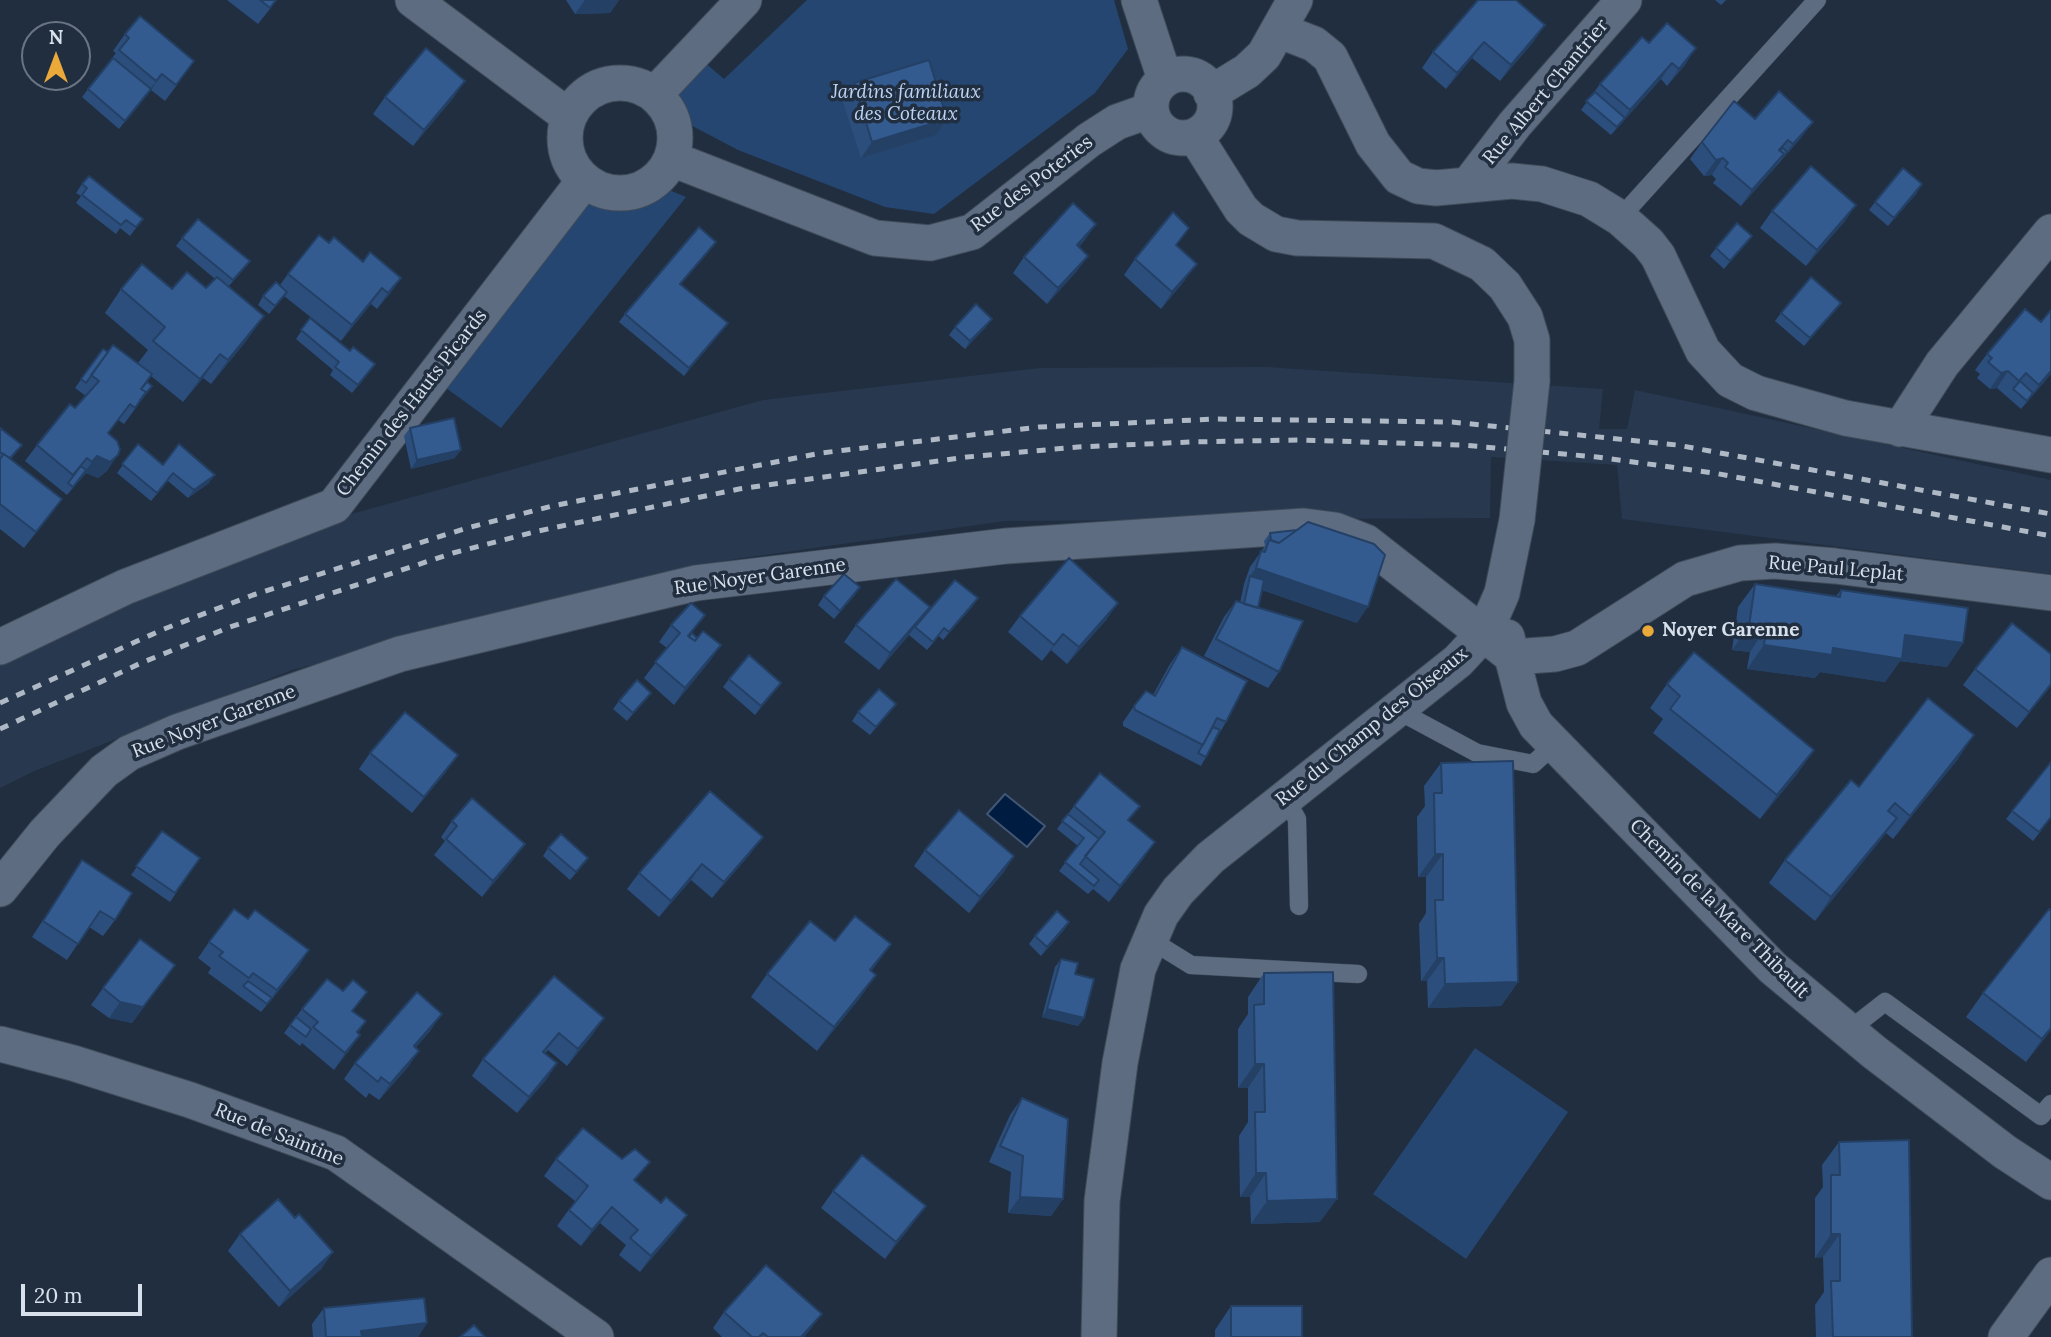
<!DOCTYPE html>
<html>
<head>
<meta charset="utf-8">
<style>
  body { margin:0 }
  #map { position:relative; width:2051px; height:1337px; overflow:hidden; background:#212e40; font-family:Lora,serif }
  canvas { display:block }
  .north { position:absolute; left:21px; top:21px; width:70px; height:70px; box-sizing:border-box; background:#212e40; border:2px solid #6a7584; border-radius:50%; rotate:0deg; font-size:19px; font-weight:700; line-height:28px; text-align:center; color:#d7e0eb }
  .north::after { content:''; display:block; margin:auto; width:24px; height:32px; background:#eba93a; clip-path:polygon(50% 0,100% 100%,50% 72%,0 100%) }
  .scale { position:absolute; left:21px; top:1284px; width:121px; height:32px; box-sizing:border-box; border:4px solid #d7e0eb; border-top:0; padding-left:9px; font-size:21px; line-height:24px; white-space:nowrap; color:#d7e0eb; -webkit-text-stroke:5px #212e40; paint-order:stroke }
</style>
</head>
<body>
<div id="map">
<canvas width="2051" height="1337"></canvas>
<div class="north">N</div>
<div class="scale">20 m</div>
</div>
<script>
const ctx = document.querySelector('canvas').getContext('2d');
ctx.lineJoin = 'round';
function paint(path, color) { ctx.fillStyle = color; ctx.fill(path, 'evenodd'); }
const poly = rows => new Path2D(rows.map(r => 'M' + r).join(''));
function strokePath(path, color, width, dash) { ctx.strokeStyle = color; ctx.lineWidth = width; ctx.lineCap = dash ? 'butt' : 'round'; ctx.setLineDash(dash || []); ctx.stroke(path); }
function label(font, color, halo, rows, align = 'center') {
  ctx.font = font + ' Lora,serif'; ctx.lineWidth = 7; ctx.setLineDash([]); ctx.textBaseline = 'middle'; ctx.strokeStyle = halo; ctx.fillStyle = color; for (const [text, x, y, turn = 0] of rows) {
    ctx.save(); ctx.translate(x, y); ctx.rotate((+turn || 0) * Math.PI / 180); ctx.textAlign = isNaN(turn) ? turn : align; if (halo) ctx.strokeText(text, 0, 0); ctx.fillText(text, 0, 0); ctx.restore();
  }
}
paint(poly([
  [1266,367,1603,389,1599,429,1627,429,1635,390,2051,480,2051,574,1622,519,1617,465,1491,457,1490,518,1005,521,729,560,292,670,32,772,0,788,0,655,261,539,763,400,1040,368]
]), '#28384f');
paint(poly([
  [807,0,1114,0,1128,49,1095,93,934,214,885,207,738,150,683,121,678,95,703,61,724,79],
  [662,187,686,197,501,428,442,385,590,199,636,197],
  [1475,1048,1568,1112,1466,1259,1373,1194]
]), '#254671');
const water = poly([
  [1005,794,1045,826,1027,847,987,814,1005,794]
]);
paint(water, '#011c41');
strokePath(water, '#415774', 2);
const lane = poly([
  [1620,218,1817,0],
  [1397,710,1477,753,1533,764,1555,744],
  [1285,798,1297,819,1299,906],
  [1149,939,1191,965,1358,974],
  [1848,1031,1885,1002,2041,1116,2051,1104]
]);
const street = poly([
  [413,0,568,116],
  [1139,0,1165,79],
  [1278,30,1314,44,1330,57,1373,144,1399,177,1418,186,1436,188,1512,181,1542,184,1589,199,1620,218,1648,243,1658,256,1703,351,1730,380,1756,393,1845,418,2051,455],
  '1151 106a32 32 0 1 1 64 0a32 32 0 1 1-64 0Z',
  '565 138a55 55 0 1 1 110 0a55 55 0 1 1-110 0Z',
  [1211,93,1247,71,1264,55,1295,0],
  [655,94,744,0],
  [1195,136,1241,209,1251,219,1276,234,1297,238,1434,241,1482,264,1505,286,1525,317,1532,340,1532,381],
  [672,159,875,238,930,243,972,232,1089,140,1117,122,1151,110],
  [1469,184,1515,124,1624,0],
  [1900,429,1942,364,2051,232],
  [1507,637,1524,703,1536,725,1773,968,1874,1052,2005,1152,2051,1182],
  [0,647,125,587,334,506,584,181],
  [0,889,45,833,104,771,129,753,177,732,400,654,696,583,1006,546,1304,526,1335,530,1366,542,1513,657,1555,654,1577,648,1685,579,1740,563,1775,561,1835,566,2051,593],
  [0,1044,73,1063,190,1100,336,1153,596,1337],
  [1099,1337,1102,1201,1120,1063,1138,969,1161,915,1178,891,1210,858,1458,661,1485,632,1502,593,1517,520],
  [2006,1337,2051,1275]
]);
strokePath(lane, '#3f4b59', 19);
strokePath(street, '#3f4b59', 37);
strokePath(lane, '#5d6c80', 18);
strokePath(street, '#5d6c80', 35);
strokePath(poly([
  [0,703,164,629,253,595,467,528,552,506,821,453,1039,427,1217,419,1452,422,1677,445,2051,514],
  [0,729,141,663,230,627,453,553,538,531,739,489,967,457,1078,447,1190,442,1299,440,1462,445,1597,457,1714,473,2051,536]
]), '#afb9c6', 5, [9, 9]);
const streetBridge = poly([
  [1517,520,1532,381]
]);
strokePath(streetBridge, '#3f4b59', 37, []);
strokePath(streetBridge, '#5d6c80', 35);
paint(poly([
  [227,0,277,0,258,24],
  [566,0,619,0,610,13,575,14],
  [1478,0,1534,41,1500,81,1472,58,1446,89,1422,68,1433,52],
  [1715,0,1726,0,1721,5],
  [125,34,183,77,165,101,151,90,119,129,82,97,116,53,113,51],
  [1649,43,1685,65,1667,86,1661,79,1611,135,1581,110,1600,84],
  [854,83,947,119,936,135,861,158,842,99],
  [385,97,454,97,413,146,373,114],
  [1801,138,1741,206,1713,183,1716,179,1712,175,1704,176,1690,159,1702,142],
  [82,184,143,219,130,236,120,228,116,234,76,203,81,196,76,193],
  [1917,193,1888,226,1869,210,1875,202],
  [1772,211,1845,221,1806,266,1760,228],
  [1096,224,1079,247,1088,256,1076,272,1047,304,1013,273,1024,257],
  [1752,236,1724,269,1710,256,1716,248],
  [182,238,244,269,228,287,247,340,211,384,203,378,183,402,151,376,147,382,146,394,124,424,118,420,108,433,107,471,98,478,86,473,67,495,25,461,37,445,75,408,86,396,75,388,103,349,108,352,138,363,148,350,105,313,121,289,206,288,215,279,176,246],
  [329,243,363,262,401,278,377,309,371,304,341,341,284,296,269,314,258,305,263,296,280,285,288,274],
  [1177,246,1185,280,1161,309,1124,275,1135,259],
  [710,250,681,284,728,323,684,376,619,322,625,314],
  [1835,311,1804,346,1775,321,1781,313],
  [310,318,369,372,352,393,330,375,333,370,296,339],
  [955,327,986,327,965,349,949,335],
  [1987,354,2051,374,2021,409,1997,388,1990,389,1977,378,1980,374,1975,370],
  [0,428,16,453,11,459,62,499,24,548,0,529],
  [410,428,455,458,411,469,404,436],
  [138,444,163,465,209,483,188,498,168,481,151,501,117,473],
  [1270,533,1357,623,1262,590,1258,608,1279,672,1268,688,1204,656,1224,617,1236,601,1240,603,1244,584,1250,567,1265,546,1264,541],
  [1755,584,1836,596,1841,590,1963,643,1947,667,1900,661,1885,682,1820,672,1815,678,1747,669,1750,652,1732,650,1738,607],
  [855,595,834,619,818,605,824,596],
  [930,607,972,607,943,640,939,636,927,650,909,635,879,670,844,642,856,625],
  [1020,616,1107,619,1067,664,1051,650,1042,661,1008,632],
  [671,625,692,634,697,638,721,645,709,662,674,705,644,678,667,648,659,642],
  [1182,647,1226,722,1201,766,1123,726,1123,722,1134,706,1153,695,1170,664],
  [1975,669,2051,686,2017,728,1963,685],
  [729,679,781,683,755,715,723,687],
  [1667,684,1814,750,1797,774,1760,819,1653,733,1663,719,1650,708],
  [651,693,627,721,613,709,619,701],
  [896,704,870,735,852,721,858,712],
  [370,753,446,772,412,813,359,769],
  [1958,759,1893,839,1886,833,1815,921,1769,883,1785,860,1859,787],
  [2051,762,2051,818,2033,841,2006,819],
  [1441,763,1518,982,1501,1006,1428,1008,1427,981,1421,981,1419,924,1426,913,1426,877,1418,877,1417,817,1425,806,1424,786],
  [1074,806,1130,821,1144,858,1109,902,1093,889,1088,894,1059,871,1078,846,1057,829],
  [452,821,513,860,482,897,434,855,445,841,441,837],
  [162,831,200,858,170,902,131,875],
  [548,848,582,866,570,880,543,856],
  [925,850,1014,856,1003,873,969,913,914,866],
  [751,853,712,898,691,880,659,917,627,889,639,873],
  [82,860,115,920,103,936,89,927,67,960,32,937],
  [248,919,309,950,298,967,261,1012,208,973,211,968,198,958,209,942],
  [1069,922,1064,930,1041,956,1029,944,1035,936],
  [1061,959,1075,974,1084,1018,1078,1026,1042,1017,1055,967],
  [175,965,132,1023,109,1018,91,1005,103,988],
  [872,972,876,975,859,999,817,1051,751,997,767,974],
  [1264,973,1320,1222,1251,1224,1250,1197,1240,1197,1239,1136,1248,1122,1248,1088,1238,1088,1238,1029,1248,1014,1248,997],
  [554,976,593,1034,567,1066,548,1050,545,1053,557,1063,546,1080,517,1113,472,1076,483,1059],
  [1983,993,2051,1030,2026,1062,1966,1017],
  [302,1009,353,1011,366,1021,358,1033,360,1035,334,1070,302,1043,300,1046,284,1033],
  [431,1030,416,1047,408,1067,379,1100,369,1093,366,1098,344,1079,355,1063],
  [1022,1098,1063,1199,1051,1216,1008,1213,1011,1172,989,1162,1010,1115],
  [1839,1142,1912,1337,1816,1337,1815,1305,1824,1292,1823,1257,1815,1258,1815,1198,1823,1187,1822,1165],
  [556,1159,636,1181,661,1203,687,1215,675,1231,640,1272,619,1255,626,1245,600,1223,581,1246,557,1226,575,1201,544,1176],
  [833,1191,914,1222,885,1259,821,1208],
  [240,1234,322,1268,279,1307,228,1251],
  [1231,1306,1302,1337,1215,1337,1215,1330],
  [324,1308,427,1323,418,1337,313,1337,312,1324],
  [724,1312,822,1314,804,1337,722,1337,713,1328]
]), '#2c4e7c');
paint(poly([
  [585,0,619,0,610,13,575,14],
  [1545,25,1534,41,1500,81,1511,65],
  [1484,42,1472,58,1446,89,1457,73],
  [1696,48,1685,65,1667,86,1679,69],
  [1672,63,1661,79,1611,135,1630,110],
  [162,74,151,90,119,129,125,121],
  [465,81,454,97,413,146,424,130],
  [947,119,936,135,861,158,872,142],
  [1813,122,1801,138,1776,165,1793,144],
  [1784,154,1773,170,1741,206,1752,190],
  [1723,158,1712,175,1704,176,1716,160],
  [1922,184,1917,193,1888,226,1894,218],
  [1856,205,1845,221,1806,266,1817,250],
  [1096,224,1085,240,1066,262,1077,245],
  [1752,236,1746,244,1724,269,1730,261],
  [716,242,710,250,674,292,680,284],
  [1088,256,1076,272,1047,304,1058,288],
  [1197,264,1185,280,1161,309,1172,292],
  [401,278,390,294,377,309,388,293],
  [382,288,371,304,341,341,352,325],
  [1841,303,1835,311,1804,346,1810,338],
  [264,316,247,340,211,384,228,360],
  [992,319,986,327,965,349,970,341],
  [728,323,722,331,684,376,689,368],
  [220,354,203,378,183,402,200,379],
  [2008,371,1997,388,1990,389,2001,373],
  [2051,371,2051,374,2027,401,2039,385],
  [461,450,455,458,411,469,417,460],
  [118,455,107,471,98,478,86,473,67,495,92,462,97,456],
  [215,475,209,483,188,498,194,490],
  [62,499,50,516,24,548,36,532],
  [1256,568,1368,607,1357,623,1248,585,1250,576],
  [860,587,855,595,834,619,840,611],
  [978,598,972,607,943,640,949,632],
  [1118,603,1107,619,1067,664,1079,647],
  [930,607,909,635,879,670,890,653],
  [1749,626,1766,628,1750,652,1732,650],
  [1063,634,1051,650,1042,661,1054,645],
  [1905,635,1963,643,1947,667,1900,661,1885,682,1820,672,1815,678,1747,669,1764,645,1833,648],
  [721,645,709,662,674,705,685,688],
  [781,683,775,691,755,715,761,706],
  [2051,684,2051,686,2017,728,2029,712],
  [651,693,645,701,627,721,633,713],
  [896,704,890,712,870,735,876,727],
  [1974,735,1958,759,1893,839,1910,816],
  [1814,750,1797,774,1760,819,1777,795],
  [458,755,446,772,412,813,424,797],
  [1897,818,1880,841,1815,921,1831,897],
  [763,837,751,853,712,898,724,882],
  [1155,842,1144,858,1109,902,1120,886],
  [525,844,513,860,482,897,493,881],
  [1435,854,1443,854,1426,877,1418,877],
  [1014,856,1003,873,969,913,980,897],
  [702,864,691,880,659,917,671,901],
  [1069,922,1064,930,1041,956,1047,947],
  [891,944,874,968,854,994,870,970],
  [309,950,298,967,266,1007,277,990],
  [1437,958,1444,958,1427,981,1421,981],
  [175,965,132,1023,109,1018,120,1002],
  [876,975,859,999,817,1051,834,1027],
  [1518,982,1501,1006,1428,1008,1445,984],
  [1047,1009,1084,1018,1078,1026,1042,1017],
  [442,1014,431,1030,403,1062,414,1046],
  [604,1018,593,1034,567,1066,578,1049],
  [2051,1028,2051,1030,2026,1062,2042,1039],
  [360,1035,349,1051,334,1070,345,1053],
  [419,1051,408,1067,379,1100,390,1084],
  [557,1063,546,1080,517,1113,529,1097],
  [1255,1064,1264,1064,1248,1088,1238,1088],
  [1256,1173,1266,1173,1250,1197,1240,1197],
  [1020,1197,1063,1199,1051,1216,1008,1213],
  [1337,1199,1320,1222,1251,1224,1267,1201],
  [926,1206,914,1222,885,1259,896,1242],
  [612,1207,600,1223,581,1246,592,1230],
  [687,1215,675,1231,640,1272,651,1256],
  [1831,1234,1840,1234,1823,1257,1815,1258],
  [333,1252,322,1268,279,1307,290,1291],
  [822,1314,810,1330,804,1337,801,1337],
  [427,1323,418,1337,357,1337,361,1331]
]), '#244065');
const building = poly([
  [260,0,276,0,270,8,260,0],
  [1478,0,1516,0,1545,25,1511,65,1484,42,1457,73,1433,52,1478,0],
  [140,16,194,61,176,85,162,74,156,81,119,50,129,38,125,34,140,16],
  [1667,23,1696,48,1679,69,1672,63,1630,110,1600,84,1642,37,1649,43,1667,23],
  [426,48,465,81,424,130,385,97,426,48],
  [113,58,151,89,125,121,88,89,113,58],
  [929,60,947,119,872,142,854,83,929,60],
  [1779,91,1813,122,1793,144,1788,140,1779,150,1784,154,1752,190,1725,167,1728,163,1723,158,1716,160,1702,142,1734,101,1755,119,1779,91],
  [1595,92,1625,118,1617,127,1586,101,1595,92],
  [1783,148,1787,152,1782,157,1784,154,1780,150,1783,148],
  [1811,166,1856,205,1817,250,1772,211,1811,166],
  [1903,168,1922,184,1894,218,1875,202,1903,168],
  [89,176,143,219,136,227,126,220,121,225,82,195,87,188,82,184,89,176],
  [1073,203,1096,224,1077,245,1088,256,1058,288,1024,257,1073,203],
  [1173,212,1189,228,1176,245,1197,264,1172,292,1135,259,1173,212],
  [198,219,250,261,233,280,182,238,198,219],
  [1737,223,1752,236,1730,261,1716,248,1737,223],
  [699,227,716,242,680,284,728,323,689,368,625,314,699,227],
  [319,235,329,243,334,237,363,262,370,252,401,278,388,293,382,288,352,325,288,274,319,235],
  [142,264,172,289,187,272,206,288,217,277,264,316,228,360,220,354,200,379,153,341,165,327,121,289,142,264],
  [1811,277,1841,303,1810,338,1781,313,1811,277],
  [276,282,287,292,275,306,263,296,276,282],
  [976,304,992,319,970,341,955,327,976,304],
  [2025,309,2041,322,2051,310,2051,371,2039,385,2026,373,2019,381,2008,371,2001,373,1988,362,1992,358,1987,354,2025,309],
  [310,318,350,351,353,347,375,364,358,385,335,367,339,362,301,330,310,318],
  [113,345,152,374,141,389,146,392,135,408,130,404,108,433,117,441,120,449,118,455,110,462,97,456,92,462,87,458,73,475,37,445,70,404,75,408,99,381,91,375,113,345],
  [103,349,108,352,86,383,81,379,103,349],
  [2020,381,2033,393,2027,401,2013,389,2020,381],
  [147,382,152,386,140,400,146,392,141,389,147,382],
  [454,418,461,450,417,460,410,428,454,418],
  [0,428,22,445,10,458,0,452,0,428],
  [138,444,163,465,179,444,215,475,194,490,173,473,157,493,122,464,138,444],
  [4,454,62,499,36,532,0,504,0,459,4,454],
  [81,466,86,470,73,487,68,483,81,466],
  [1308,522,1374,544,1385,555,1368,607,1256,568,1261,551,1265,552,1269,540,1279,543,1308,522],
  [1297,530,1279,543,1271,540,1270,533,1297,530],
  [1069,558,1118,603,1079,647,1063,634,1054,645,1020,616,1069,558],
  [844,574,860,587,840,611,824,596,844,574],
  [1250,576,1264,580,1258,608,1244,604,1250,576],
  [896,579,930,607,890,653,856,625,896,579],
  [955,580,978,598,949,632,944,628,933,642,915,627,955,580],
  [1755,584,1840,597,1841,590,1968,608,1963,643,1905,635,1902,659,1833,648,1832,655,1764,645,1766,628,1749,626,1755,584],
  [1236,601,1303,621,1279,672,1216,639,1236,601],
  [691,603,705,615,688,636,695,641,703,631,721,645,685,688,655,662,680,633,671,625,691,603],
  [2012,623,2051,654,2051,684,2029,712,1975,669,2012,623],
  [692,633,697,638,695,641,689,637,692,633],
  [1182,647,1247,681,1226,722,1217,718,1203,745,1135,710,1134,706,1146,691,1155,696,1182,647],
  [1694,652,1814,750,1777,795,1670,709,1680,696,1667,684,1694,652],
  [749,655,781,683,761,706,729,679,749,655],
  [637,680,651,693,633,713,619,701,637,680],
  [879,689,896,704,876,727,858,712,879,689],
  [1928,698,1974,735,1910,816,1895,803,1888,811,1897,818,1831,897,1785,860,1851,780,1859,787,1928,698],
  [405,712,458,755,424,797,370,753,405,712],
  [1213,727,1220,730,1206,757,1198,753,1213,727],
  [1513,761,1518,982,1445,984,1444,958,1437,958,1435,900,1443,900,1443,854,1435,854,1434,793,1442,793,1441,763,1513,761],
  [2051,762,2051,817,2039,832,2012,811,2051,762],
  [1100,773,1140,806,1128,820,1155,842,1120,886,1085,856,1105,832,1074,806,1100,773],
  [710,791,763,837,724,882,702,864,671,901,639,873,710,791],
  [472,798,525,844,493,881,446,839,457,826,452,821,472,798],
  [959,810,1014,856,980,897,925,850,959,810],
  [1068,814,1099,839,1080,864,1099,880,1094,886,1065,862,1084,838,1062,821,1068,814],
  [162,831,200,858,175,893,136,866,162,831],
  [561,834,588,858,576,872,548,848,561,834],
  [82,860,132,893,115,920,100,911,78,944,43,921,82,860],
  [234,909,248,919,255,910,309,950,277,990,253,973,249,978,219,956,223,952,209,942,234,909],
  [2049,909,2051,911,2051,1028,2042,1039,1983,993,2049,909],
  [1057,911,1069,922,1047,947,1035,936,1057,911],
  [855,916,891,944,870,970,876,975,834,1027,767,974,810,921,835,941,855,916],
  [140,939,175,965,143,1007,120,1002,103,988,140,939],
  [1061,959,1078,963,1075,974,1094,979,1084,1018,1047,1009,1061,959],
  [1333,972,1337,1199,1267,1201,1266,1173,1256,1173,1255,1112,1265,1112,1264,1064,1255,1064,1254,1005,1264,1004,1264,973,1333,972],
  [554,976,604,1018,578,1049,559,1033,543,1052,557,1063,529,1097,483,1059,554,976],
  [327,979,343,991,353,980,367,992,352,1011,366,1021,357,1032,360,1035,345,1053,313,1027,318,1022,302,1009,327,979],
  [248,981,272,998,267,1004,243,986,248,981],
  [417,992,442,1014,414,1046,419,1051,390,1084,381,1077,378,1082,355,1063,417,992],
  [296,1017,311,1029,306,1037,290,1025,296,1017],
  [1022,1098,1068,1119,1063,1199,1020,1197,1023,1156,1000,1146,1022,1098],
  [583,1128,622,1159,635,1149,650,1162,634,1180,661,1203,666,1197,687,1215,651,1256,630,1238,638,1230,612,1207,592,1230,569,1210,588,1186,556,1159,583,1128],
  [1909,1140,1912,1337,1833,1337,1831,1281,1840,1281,1840,1234,1831,1234,1831,1175,1840,1175,1839,1142,1909,1140],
  [862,1155,926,1206,896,1242,833,1191,862,1155],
  [278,1199,295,1218,299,1214,333,1252,290,1291,240,1234,278,1199],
  [766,1265,822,1314,801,1337,768,1337,763,1333,759,1337,752,1337,724,1312,766,1265],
  [424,1298,427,1323,361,1331,362,1337,326,1337,324,1308,424,1298],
  [1231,1306,1302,1306,1302,1337,1231,1337,1231,1306],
  [474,1325,485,1337,460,1337,474,1325]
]);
paint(building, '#335b90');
strokePath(building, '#244065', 2);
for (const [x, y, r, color] of [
  [1648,631,7,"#eba93a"]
]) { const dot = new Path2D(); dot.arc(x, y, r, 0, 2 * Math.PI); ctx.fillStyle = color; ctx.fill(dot); strokePath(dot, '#212e40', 2.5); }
label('19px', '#d7e0eb', '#212e40', [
  ["Rue Albert Chantrier",1546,92,-50],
  ["Rue des Poteries",1032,184,-37],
  ["Chemin des Hauts Picards",412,403,-52],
  ["Rue Paul Leplat",1836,569,5],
  ["Rue Noyer Garenne",760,577,-8],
  ["Rue Noyer Garenne",214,722,-21],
  ["Rue du Champ des Oiseaux",1372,727,-39],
  ["Chemin de la Mare Thibault",1719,909,45],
  ["Rue de Saintine",279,1135,22]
]);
label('italic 19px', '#bcd4f3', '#212e40', [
  ["Jardins familiaux",906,93],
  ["des Coteaux",906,115]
]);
label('bold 19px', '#d7e0eb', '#212e40', [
  ["Noyer Garenne",1662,631]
], 'left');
</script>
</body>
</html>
